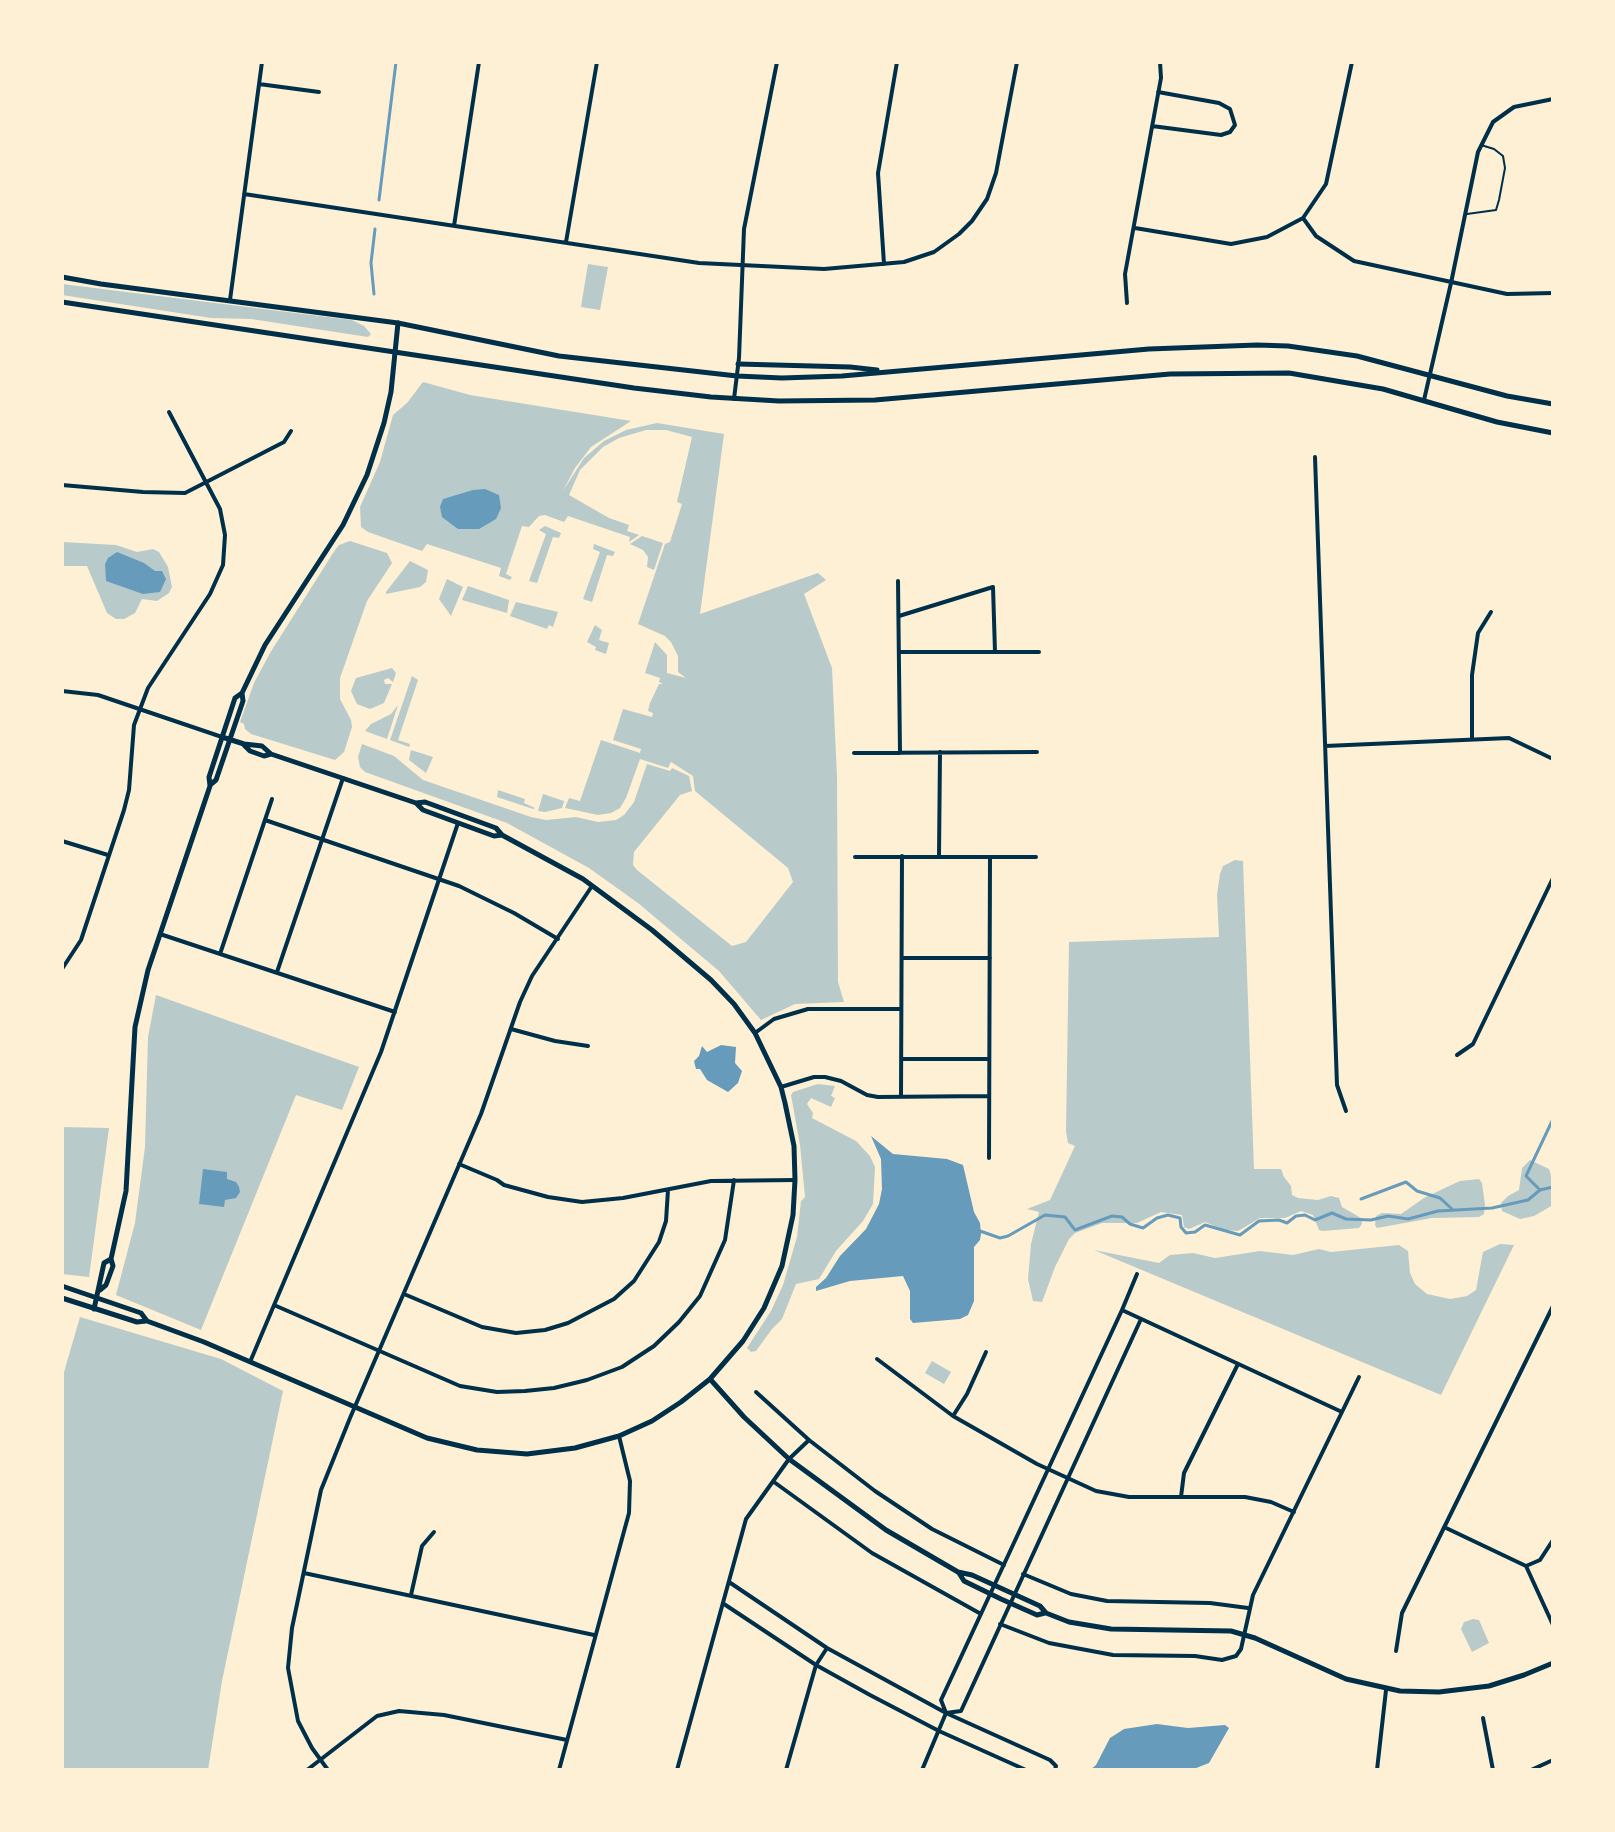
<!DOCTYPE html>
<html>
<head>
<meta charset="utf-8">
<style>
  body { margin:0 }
  #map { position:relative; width:1615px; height:1832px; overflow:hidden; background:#fdf0d5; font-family:"Fira Sans Condensed",sans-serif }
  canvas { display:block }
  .frame { position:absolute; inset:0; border:64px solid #fdf0d5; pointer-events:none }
</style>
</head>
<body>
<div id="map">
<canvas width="1615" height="1832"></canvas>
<div class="frame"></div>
</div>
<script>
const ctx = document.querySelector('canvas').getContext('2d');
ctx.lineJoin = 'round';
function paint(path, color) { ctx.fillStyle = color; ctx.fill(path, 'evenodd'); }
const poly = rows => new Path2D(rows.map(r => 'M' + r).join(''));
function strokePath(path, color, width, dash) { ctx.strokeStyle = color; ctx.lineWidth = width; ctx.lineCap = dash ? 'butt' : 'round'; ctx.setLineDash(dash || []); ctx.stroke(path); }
paint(poly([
  [588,264,608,267,600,310,581,307],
  [62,284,352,320,364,326,371,334,368,337,251,319,211,318,62,295],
  [423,382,470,395,631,421,591,447,575,468,563,491,584,458,604,441,626,430,657,423,724,434,700,614,818,573,826,580,804,594,832,668,837,777,838,982,844,1002,795,1004,761,1020,719,971,638,903,589,868,507,823,365,772,360,767,358,757,362,744,394,756,423,780,531,817,546,820,576,817,598,822,616,820,624,815,634,802,647,764,670,771,672,768,689,776,692,791,680,795,634,852,633,865,637,870,732,946,746,942,793,882,788,868,695,791,693,776,671,762,668,768,640,759,626,798,620,808,611,813,598,815,565,808,569,798,580,801,601,740,640,753,641,749,613,740,623,709,652,717,653,713,648,711,650,703,659,684,663,684,659,682,660,678,645,673,655,642,667,655,667,673,686,678,678,672,678,656,671,642,665,636,638,624,665,544,670,542,682,504,677,502,692,437,666,430,646,430,619,438,603,447,580,470,569,495,609,518,629,525,627,531,639,535,629,542,630,537,568,516,564,522,545,515,539,516,529,527,522,526,506,574,512,577,510,580,499,576,501,568,498,567,427,544,422,551,368,532,361,527,360,507,380,462,393,415,407,403],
  [545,526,561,533,559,538,553,537,537,583,529,581,546,534,539,530],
  [642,536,663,543,654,570,647,567,648,557,643,550,630,544],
  [350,541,387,553,392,563,367,601,340,678,340,699,351,720,352,727,344,752,335,760,251,734,245,729,244,724,240,722,254,683,270,653,335,550,339,545],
  [62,542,116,545,137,552,153,549,159,552,168,567,172,587,169,593,157,601,142,599,135,613,124,619,116,619,107,613,87,566,62,566],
  [594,544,615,552,613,556,607,555,592,602,583,599,600,552,593,549],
  [410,561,428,570,426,582,420,587,386,594,386,592],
  [447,579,463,587,451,616,439,599],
  [468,586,509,600,507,613,462,600],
  [516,602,558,612,553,627,549,625,547,629,510,616],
  [595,625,602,630,599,640,609,643,606,654,595,650,596,647,587,642],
  [392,668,396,673,393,682,388,678,384,680,385,684,392,684,384,703,370,709,357,704,351,691,356,678],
  [412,676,418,680,398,740,410,744,409,747,390,740],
  [398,705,387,739,365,731,371,724,391,714],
  [411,750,433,757,426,773,409,760],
  [498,790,525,799,524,803,535,808,533,809,497,797],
  [543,794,564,801,562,808,545,812,538,811],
  [1235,860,1243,861,1254,1169,1281,1169,1284,1177,1291,1186,1292,1195,1298,1198,1318,1200,1331,1196,1339,1198,1342,1207,1361,1218,1362,1224,1359,1228,1323,1231,1319,1230,1313,1215,1301,1211,1285,1218,1260,1218,1238,1231,1224,1230,1205,1222,1189,1229,1184,1227,1182,1215,1161,1212,1137,1223,1102,1223,1075,1233,1069,1239,1055,1267,1042,1302,1033,1301,1028,1279,1031,1244,1039,1212,1027,1209,1050,1200,1075,1146,1068,1143,1066,1131,1069,942,1219,937,1217,895,1220,874,1223,866],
  [156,995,359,1067,342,1110,296,1095,201,1330,116,1295,135,1223,145,1147,148,1037],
  [818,1084,835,1086,831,1096,835,1098,831,1107,811,1098,807,1104,813,1113,812,1118,856,1141,870,1156,875,1167,873,1204,863,1221,836,1251,819,1279,796,1284,782,1319,772,1329,756,1351,751,1352,747,1348,771,1311,783,1285,797,1237,801,1201,805,1197,800,1145,791,1095,793,1092],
  [62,1127,109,1128,89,1277,62,1274],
  [1530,1160,1549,1169,1553,1182,1553,1205,1534,1216,1520,1219,1502,1211,1501,1203,1508,1196,1519,1190,1522,1168],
  [1479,1179,1482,1183,1485,1205,1484,1214,1479,1217,1432,1218,1377,1228,1375,1225,1376,1216,1382,1213,1401,1214,1424,1198,1449,1186,1460,1181],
  [1500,1244,1514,1245,1441,1395,1094,1250,1159,1263,1170,1255,1193,1253,1215,1258,1260,1251,1293,1255,1319,1249,1331,1252,1399,1245,1408,1251,1410,1273,1415,1284,1427,1294,1450,1299,1467,1296,1476,1290,1483,1252],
  [80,1317,221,1359,283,1391,222,1681,208,1770,62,1770,62,1379],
  [932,1361,951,1372,944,1384,925,1373],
  [1473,1619,1479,1620,1489,1643,1472,1652,1461,1629,1464,1622]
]), '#b9caca');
paint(poly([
  [485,489,499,495,501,508,496,519,479,529,458,529,442,517,440,507,443,499,473,490],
  [117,552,144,563,155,571,162,571,166,579,160,592,143,594,106,581,105,564,108,558],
  [721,1045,736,1047,735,1063,742,1071,738,1083,728,1092,707,1080,700,1069,696,1069,694,1061,699,1056,702,1046,707,1052],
  [871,1136,893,1154,947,1159,963,1165,974,1212,980,1223,981,1234,980,1240,974,1247,974,1301,968,1315,960,1319,913,1323,910,1319,910,1291,903,1276,850,1281,816,1291,816,1287,826,1278,840,1256,866,1229,879,1204,882,1189,881,1159],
  [203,1169,227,1172,227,1179,236,1182,239,1187,240,1192,236,1198,225,1200,224,1207,199,1204],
  [1157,1724,1188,1728,1225,1725,1229,1728,1209,1763,1191,1770,1090,1770,1096,1765,1110,1738,1124,1729]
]), '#669bbc');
strokePath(poly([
  [379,200,396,62],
  [374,294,371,263,375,229],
  [1540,1190,1526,1176,1553,1119],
  [1361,1199,1406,1182,1417,1191,1440,1198,1452,1209],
  [980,1231,1000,1238,1008,1236,1045,1215,1065,1217,1075,1230,1112,1216,1122,1217,1130,1224,1143,1228,1157,1218,1168,1215,1180,1218,1181,1227,1186,1233,1195,1232,1205,1225,1240,1235,1259,1221,1279,1220,1287,1223,1296,1216,1305,1215,1315,1220,1332,1213,1346,1219,1371,1220,1388,1216,1408,1219,1438,1211,1492,1208,1528,1200,1540,1190,1553,1187]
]), '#669bbc', 3);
strokePath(poly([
  [1467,214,1496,210,1499,200,1505,168,1503,156,1494,149,1481,145]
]), '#003049', 2);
strokePath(poly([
  [259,84,319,92],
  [1152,126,1221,135,1230,132,1235,125,1230,109,1219,103,1158,92],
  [244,194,699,263,824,269,904,262,934,252,959,234,972,221,987,199,996,173,1017,62],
  [1303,218,1316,236,1354,261,1507,294,1553,293],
  [454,226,479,62],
  [1135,228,1231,244,1267,237,1303,218,1326,184,1352,62],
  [566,242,597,62],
  [884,264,878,173,897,62],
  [230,300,262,62],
  [1127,303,1125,274,1161,78,1160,62],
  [734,399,739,358,744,229,777,62],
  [1424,400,1451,283,1478,152,1493,122,1514,107,1553,99],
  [1315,457,1337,1085,1346,1111],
  [62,485,143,492,185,493,284,442,291,431],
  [898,581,900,753],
  [899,616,993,587,995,652],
  [899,652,1039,652],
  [62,691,98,695,222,737],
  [1472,738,1472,675,1478,633,1491,612],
  [1325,746,1509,738,1553,759],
  [854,753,1037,752],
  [265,820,459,886,514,913,558,939],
  [62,841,108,855],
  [939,856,940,752],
  [855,857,1036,857],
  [160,934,395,1012],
  [220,954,272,799],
  [902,958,990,958],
  [62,969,81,940,124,810,129,790,134,725,148,688,210,594,223,565,225,535,220,509,169,412],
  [277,972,343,778],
  [511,1029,555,1041,588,1046],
  [755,1033,774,1019,808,1009,901,1009],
  [1457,1055,1473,1044,1553,878],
  [901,1059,989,1059],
  [781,1087,814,1077,825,1077,841,1081,867,1095,878,1097,988,1096],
  [901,1096,902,856],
  [989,1158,990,857],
  [459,1164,497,1180,504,1185,548,1197,582,1202,623,1198,711,1181,795,1180],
  [1137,1274,1122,1310,1342,1412],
  [404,1294,482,1327,516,1333,545,1330,568,1323,614,1299,634,1281,659,1242,666,1221,668,1190],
  [274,1305,460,1386,497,1392,525,1391,554,1388,587,1380,622,1367,654,1346,679,1322,700,1296,725,1240,734,1180],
  [877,1359,953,1416,1037,1464,1096,1491,1129,1497,1245,1497,1271,1502,1294,1512],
  [250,1362,381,1052,458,823],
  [756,1392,809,1440,875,1491,932,1529,1004,1565],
  [953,1416,967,1394,986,1352],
  [774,1482,872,1553,981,1614],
  [1181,1497,1184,1473,1238,1364],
  [1444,1527,1526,1566,1553,1625],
  [1526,1566,1540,1560,1553,1540],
  [304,1573,594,1635],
  [1023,1574,1071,1594,1107,1601,1210,1603,1248,1608],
  [729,1582,827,1648,946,1713,1050,1760,1056,1766,1055,1770],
  [411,1595,422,1546,434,1532],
  [724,1604,816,1665,870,1695,939,1731,1026,1770],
  [1000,1624,1049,1643,1113,1655,1195,1656,1222,1660,1236,1656,1241,1649,1253,1595,1359,1377],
  [1396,1651,1402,1613,1553,1306],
  [946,1713,961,1711,1141,1319],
  [1483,1718,1493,1770],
  [307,1770,377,1716,399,1711,444,1715,567,1740],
  [328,1770,312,1748,298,1721,288,1668,292,1628,321,1490,350,1418,481,1114,520,1002,532,976,592,886],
  [559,1770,629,1513,630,1481,619,1436],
  [677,1770,746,1519,789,1459,809,1440],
  [786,1770,816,1665,827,1648],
  [922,1770,946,1713,941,1700,1122,1310],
  [1377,1770,1386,1690],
  [1531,1770,1553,1760]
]), '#003049', 4);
strokePath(poly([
  [244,745,250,751,264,756,271,754],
  [210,785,216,780,243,701,242,693],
  [417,804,423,810,494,836,502,835],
  [62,1286,141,1313,147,1321,204,1342,427,1438,477,1450,527,1454,575,1448,619,1436,652,1421,681,1402,710,1379,743,1341,764,1308,782,1266,793,1215,795,1180,794,1146,785,1103,781,1087,755,1033,734,1004,711,980,652,930,583,879,502,835,496,828,425,802,416,803,271,754,262,746,244,744,222,737],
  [100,1290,106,1285,113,1266,111,1259,126,1191,135,1027,148,970,210,786,209,777,235,698,242,693,265,645,343,525,367,475,384,423,391,392,398,323],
  [62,1298,137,1322,146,1321],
  [94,1309,104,1263,111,1259],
  [710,1379,744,1417,789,1459,886,1530,958,1572,972,1575,1040,1606,1046,1613,1069,1622,1111,1629,1231,1631,1255,1638,1346,1679,1400,1691,1439,1692,1489,1686,1524,1675,1553,1663],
  [959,1573,964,1581,1001,1599,1037,1615,1045,1613]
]), '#003049', 5);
strokePath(poly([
  [62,277,101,284,398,323,559,356,737,376,782,378,842,376,1149,349,1257,345,1288,346,1357,356,1507,396,1553,404],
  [62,302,634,388,711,397,779,401,875,400,1170,374,1289,373,1383,389,1497,422,1553,433],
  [738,364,850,367,877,370]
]), '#003049', 5);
</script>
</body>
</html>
